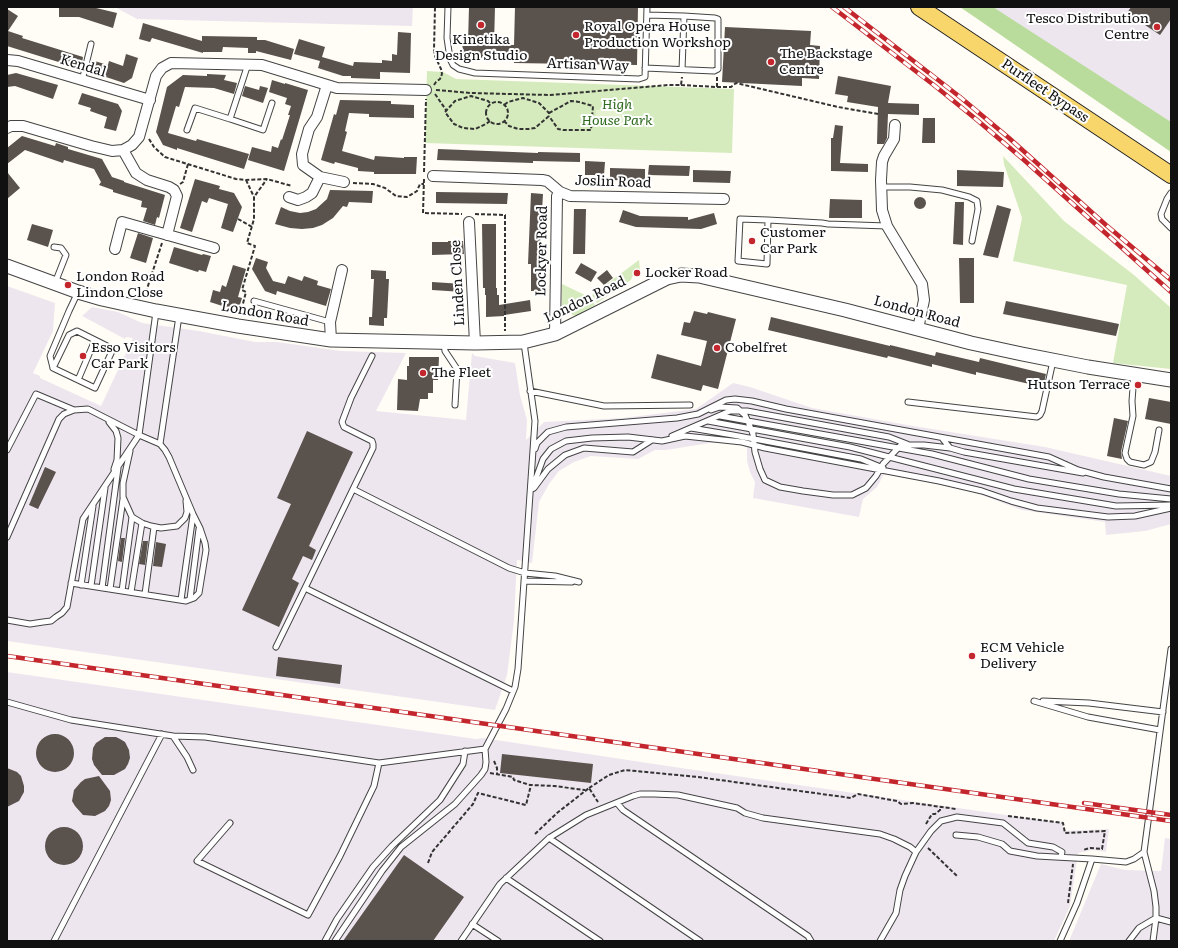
<!DOCTYPE html>
<html>
<head>
<meta charset="utf-8">
<style>
  body { margin:0 }
  #map { position:relative; width:1178px; height:948px; overflow:hidden; background:#fffdf5; font-family:Literata,serif }
  canvas { display:block }
  .frame { position:absolute; inset:0; border:8px solid #111; pointer-events:none }
</style>
</head>
<body>
<div id="map">
<canvas width="1178" height="948"></canvas>
<div class="frame"></div>
</div>
<script>
const ctx = document.querySelector('canvas').getContext('2d');
ctx.lineJoin = 'round';
function paint(path, color) { ctx.fillStyle = color; ctx.fill(path, 'evenodd'); }
const poly = rows => new Path2D(rows.map(r => 'M' + r).join(''));
function strokePath(path, color, width, dash) { ctx.strokeStyle = color; ctx.lineWidth = width; ctx.lineCap = dash ? 'butt' : 'round'; ctx.setLineDash(dash || []); ctx.stroke(path); }
function label(font, color, halo, rows, align = 'center') {
  ctx.font = font + ' Literata,serif'; ctx.lineWidth = 4; ctx.setLineDash([]); ctx.textBaseline = 'middle'; ctx.strokeStyle = halo; ctx.fillStyle = color; for (const [text, x, y, turn = 0] of rows) {
    ctx.save(); ctx.translate(x, y); ctx.rotate((+turn || 0) * Math.PI / 180); ctx.textAlign = isNaN(turn) ? turn : align; if (halo) ctx.strokeText(text, 0, 0); ctx.fillText(text, 0, 0); ctx.restore();
  }
}
paint(poly([
  [115,7,413,7,412,26,137,19],
  [979,7,1171,7,1171,133],
  [7,286,55,303,53,331,33,373,40,376,40,378,101,406,133,338,126,337,125,339,82,316,92,307,118,312,142,323,199,331,255,342,277,342,341,351,406,353,376,411,466,420,472,353,475,356,515,363,520,395,527,420,526,440,544,422,623,418,696,409,733,383,750,387,812,408,913,426,1045,447,1171,476,1171,524,1145,531,1106,535,1105,522,1022,510,968,490,884,474,877,487,863,499,859,517,753,498,755,482,750,472,747,461,747,447,730,443,710,443,666,450,655,450,638,459,591,456,574,462,559,471,549,484,539,502,532,563,517,560,514,621,507,675,495,710,7,641],
  [7,672,476,739,483,738,674,767,1062,823,1064,831,1109,829,1106,852,1093,850,1078,853,1070,906,1054,941,7,941],
  [1165,838,1171,839,1171,941,1069,941,1101,864,1125,870,1161,871]
]), '#eee6ef');
paint(poly([
  [427,71,443,72,456,79,734,89,732,153,425,143],
  [1003,156,1064,221,1134,275,1171,308,1171,369,1113,363,1127,285,1013,261,1022,218,1004,164],
  [639,260,640,270,633,275,631,280,597,303,592,295],
  [562,284,589,297,583,298,584,300,575,306,574,305,571,307,572,308,571,310,564,308,562,306],
  [590,298,595,305,576,316,572,315,571,312,573,311]
]), '#d5ebbd');
paint(poly([
  [960,7,993,7,1171,122,1171,152]
]), '#b9dc9c');
paint(poly([
  [623,109,623,127,596,127,596,110]
]), '#e6f2cf');
paint(poly([
  [59,7,92,7,117,13,113,28,79,17,59,17],
  [469,7,495,7,494,44,514,45,515,7,638,7,637,65,514,63,514,59,464,57,462,43,468,43],
  [1131,7,1171,7,1171,19,1160,35,1127,13],
  [7,9,18,16,8,31,23,36,22,38,83,57,81,69,7,46],
  [143,23,202,41,202,36,257,37,257,40,265,40,294,49,291,60,256,51,256,53,248,53,248,48,223,47,222,52,203,52,203,53,152,38,150,42,139,39],
  [725,27,811,31,810,45,820,46,819,79,802,78,802,86,722,82],
  [398,32,411,33,410,73,380,72,380,79,351,78,351,76,343,76,318,68,320,61,294,54,299,39,325,47,322,57,353,66,354,62,382,63,382,60,392,61,392,54,397,55],
  [126,54,138,58,132,78,124,83,88,71,91,60,108,65,109,61,123,66],
  [16,73,58,85,53,99,15,86,7,87,7,75],
  [207,74,226,75,224,80,237,83,234,94,214,88,185,87,179,107,176,106,168,133,196,141,197,139,249,154,244,169,177,148,177,150,163,145,156,132,167,87,183,75,207,76],
  [838,76,891,86,888,103,919,104,919,115,888,114,887,138,884,144,877,144,878,107,847,102,848,96,835,94],
  [272,80,285,84,285,83,308,90,284,171,248,160,252,147,271,152,272,146,278,148,281,139,282,140,290,115,288,115,291,106,285,104,287,98,269,92],
  [245,86,259,90,260,86,268,88,263,103,242,96],
  [82,93,118,104,122,111,116,131,104,128,107,117,90,111,91,108,78,104],
  [340,100,391,101,391,104,414,105,414,118,369,117,369,114,349,113,345,131,347,132,342,151,374,160,375,156,404,158,404,157,417,157,416,174,374,174,374,172,358,171,358,168,335,162,334,164,321,160,334,114,336,115],
  [923,118,935,118,935,143,922,143],
  [835,125,843,126,840,163,868,164,868,172,831,171,831,138,833,138],
  [22,136,55,146,56,143,68,147,68,149,102,159,112,177,124,181,124,182,165,195,159,218,157,217,155,225,143,221,147,208,141,207,142,201,113,192,113,190,99,185,101,182,94,169,64,160,63,163,25,150,7,164,7,148],
  [438,149,538,153,538,152,580,153,580,162,533,161,533,163,437,160],
  [585,161,605,162,604,175,585,175],
  [649,165,690,166,689,176,648,175],
  [610,168,645,169,645,181,610,180],
  [693,170,731,171,730,183,693,182],
  [957,170,1004,172,1003,187,957,186],
  [7,172,20,188,7,199],
  [195,179,220,186,219,189,234,193,242,207,233,232,221,228,228,204,209,198,207,203,202,201,192,232,180,228],
  [330,190,373,191,372,203,349,202,347,207,343,206,333,218,322,225,313,228,302,229,290,228,275,224,281,207,290,211,300,213,308,212,316,209,327,199],
  [436,192,508,193,507,204,436,203],
  [531,193,543,194,540,246,540,273,543,273,543,291,531,291,531,264,528,264],
  '914 203a6 6 0 1 1 12 0a6 6 0 1 1-12 0Z',
  [830,199,862,200,862,218,829,218],
  [955,202,964,202,963,245,953,244],
  [997,205,1011,209,998,258,983,255],
  [574,209,586,209,585,254,573,254],
  [623,210,640,216,688,217,688,220,714,213,717,224,701,229,636,227,619,222],
  [32,224,53,230,48,247,27,240],
  [482,224,496,224,496,288,497,288,497,295,499,295,499,305,530,300,531,311,504,315,504,316,486,317,486,295,485,295,485,288,483,288],
  [138,233,153,238,146,263,130,258],
  [448,241,463,241,464,254,432,255,432,242,448,242],
  [174,247,202,255,203,254,211,256,206,272,199,270,198,272,169,263],
  [256,258,268,262,266,268,273,281,285,284,288,276,302,281,304,276,318,281,317,285,331,289,326,306,277,291,276,295,265,291,252,269],
  [959,258,974,258,974,303,960,303],
  [581,263,597,272,591,282,575,273],
  [233,265,246,269,238,297,242,298,238,311,210,302,213,290,220,292,222,285,226,287],
  [371,270,386,271,386,279,389,279,387,318,384,318,384,326,369,325,369,317,372,317,374,279,371,279],
  [607,270,613,278,604,285,597,278],
  [432,282,463,284,463,292,432,290],
  [1006,301,1119,324,1116,336,1003,314],
  [694,311,707,314,708,312,736,319,718,389,703,385,701,391,651,378,657,354,701,366,707,341,681,335,684,322,690,323],
  [771,317,890,346,890,345,935,356,936,352,979,362,980,358,1046,374,1043,387,976,372,976,375,932,364,932,367,888,356,887,358,768,330],
  [409,357,439,357,438,380,433,380,433,393,428,393,428,399,420,399,418,411,397,410,398,379,407,380,407,366,409,366],
  [1149,398,1171,402,1171,424,1145,419],
  [1114,418,1128,421,1121,452,1122,459,1107,456],
  [307,431,353,452,309,546,316,550,312,560,303,556,292,579,299,583,279,627,242,610,291,504,277,498],
  [45,467,56,472,38,509,29,505],
  [121,538,125,538,122,562,118,561],
  [143,541,148,541,145,565,139,564],
  [156,542,166,544,162,567,153,566],
  [278,657,342,665,340,684,276,676],
  '36 753a19 19 0 1 1 38 0a19 19 0 1 1-38 0Z',
  [105,737,116,737,120,739,125,742,129,750,130,758,128,764,125,769,114,775,102,775,94,765,92,759,93,748,96,743],
  [502,754,593,764,591,783,500,773],
  [7,768,17,772,21,776,24,786,24,792,19,801,7,807],
  [99,776,110,791,111,800,109,806,105,811,95,816,83,815,75,806,72,801,74,790,81,782,85,779],
  '45 846a19 19 0 1 1 38 0a19 19 0 1 1-38 0Z',
  [404,855,464,897,433,941,343,941]
]), '#5a524d');
const service = poly([
  [448,7,447,38,450,59,453,65,459,69,475,73,639,79,645,77,647,7],
  [647,15,684,16,682,70],
  [248,64,230,119,263,130,272,103],
  [645,68,714,71,718,69,718,19,715,18,684,16],
  [82,81,91,44],
  [187,130,195,108,230,119],
  [881,187,910,187,942,190,969,197,977,201,978,209,972,241],
  [1171,193,1167,199,1161,214,1162,219,1171,228],
  [768,220,767,264,738,261,740,219,768,220,822,223,828,224,887,226],
  [54,247,61,248,66,255,55,283],
  [254,301,330,322],
  [444,344,445,351,457,369,455,405],
  [53,368,69,335,77,331,113,349,95,388,53,368,50,356,69,311,78,292],
  [1134,375,1132,401,1133,416,1125,453,1127,459,1130,462,1144,465,1151,462,1155,452,1159,430],
  [78,380,95,340],
  [530,391,604,406,690,405],
  [908,402,1037,417,1040,415,1042,411,1053,361],
  [711,410,720,407,737,408,745,415,749,424,753,434,755,452,760,469,765,480,780,487,803,491,833,495,852,495,866,488,876,476,883,464,901,445,924,445,950,448],
  [720,416,932,454,1029,479,1119,494,1171,499],
  [708,421,850,447,1014,489,1116,506,1171,505],
  [109,422,116,431,118,438,117,460,114,469],
  [691,428,733,435,861,459,883,468],
  [672,436,730,411,747,411,889,437,907,444],
  [942,438,950,448,964,452,1083,473],
  [160,444,179,316],
  [535,449,537,443,548,432,566,427,677,418,698,414,726,400,735,399,752,401,786,409,1049,457,1078,470,1104,477,1171,489],
  [7,450,36,394,74,410,88,409,139,435,160,444,165,450,169,457,193,514,200,528,205,543,206,550,199,593,194,598,186,601,71,583],
  [130,451,123,483,123,497,132,517,142,523,151,526,161,528,177,526,185,518,187,512,186,501],
  [534,488,548,469,565,455,584,448,633,452,652,440],
  [353,489,373,448,373,444,372,441,344,427,342,422,351,398,372,356],
  [532,489,543,459,551,449,566,441,592,438,628,437,662,441,685,436,742,442,765,448,939,481,982,491,1011,501,1037,508,1108,517,1135,516,1171,508],
  [7,537,59,419,64,414,74,410],
  [524,581,572,582],
  [81,585,93,506],
  [91,586,105,488],
  [102,588,118,468],
  [110,589,123,499],
  [122,591,132,517],
  [131,592,142,523],
  [145,594,154,527],
  [190,599,199,529],
  [181,600,193,515],
  [7,620,30,624,43,622,51,621,56,617,62,613,67,607,83,519,139,435,156,312],
  [276,647,305,588],
  [513,691,305,588,353,489,509,568,525,573,555,576,579,582],
  [1034,701,1088,717,1160,730],
  [1043,701,1089,703,1163,712],
  [7,702,71,720,173,736,187,757,193,770],
  [173,736,205,737,379,763],
  [617,803,623,810,808,936,811,941],
  [230,823,197,861,308,915,340,856,374,786,379,763,485,749,506,709,515,687,518,669,535,421,524,343],
  [956,835,978,837,1002,844,1010,851,1037,856,1092,859],
  [549,838,700,941],
  [1144,852,1154,891,1156,907,1156,918,1171,922],
  [506,878,600,941],
  [472,924,498,941],
  [54,941,162,734],
  [325,941,337,919,373,867,392,846,440,800,463,764,465,751],
  [335,941,382,871,401,847,455,804,481,775,485,769,486,762,485,749],
  [461,941,500,884,549,838,586,815,633,796,640,794,654,794,678,795,737,808,745,813,763,818,880,834,894,839,910,847,916,852],
  [880,941,896,913,900,890,905,876,916,852,931,831,941,821,957,817,1003,823,1028,843,1053,847,1062,852,1061,857],
  [1060,941,1077,903,1092,859,1126,862,1134,859,1144,852,1171,649],
  [1129,941,1139,928,1156,918],
  [1153,941,1156,918]
]);
const minor = poly([
  [7,60,18,61,150,100],
  [327,85,317,117,309,129,302,154,303,165,320,177,344,182],
  [895,125,894,139,884,156,882,162,881,180,882,210,887,226,922,284,924,300,918,329],
  [7,128,11,126,23,126,91,146,112,151,123,150,132,145,139,137,156,76,162,68,171,63,262,65,337,88,426,90],
  [123,150,136,173,147,180,169,187,174,190,177,196,167,235],
  [433,176,542,180,547,181,560,192,570,196,724,199],
  [289,197,298,200,306,197,312,193,320,177],
  [469,222,475,343],
  [115,249,122,222,214,248],
  [555,334,557,196,560,192],
  [331,340,330,322,342,270]
]);
const tertiary = poly([
  [7,266,78,292,102,299,156,311,238,326,331,340,475,343,523,342,555,334,667,278,681,275,699,276,845,310,971,343,1022,354,1088,367,1171,380]
]);
const primary = poly([
  [919,7,1171,175]
]);
strokePath(service, '#444', 7);
strokePath(minor, '#444', 12);
strokePath(tertiary, '#444', 15);
strokePath(primary, '#222', 18);
strokePath(poly([
  [434,85,436,82,440,79,442,74,441,69,435,56,434,50,435,7],
  [681,85,717,87,717,77],
  [717,87,731,87,736,83,838,107,878,114],
  [436,90,471,93,550,95,668,85,681,85,682,77],
  [435,94,446,110],
  '486 113a11 11 0 1 1 22 0a11 11 0 1 1-22 0Z',
  [549,113,571,101,579,102,593,106,591,130,563,130,558,129,549,116],
  [490,121,486,124,475,129,463,128,454,124,445,112,455,101,471,96,488,101,491,104],
  [504,121,509,126,518,129,529,129,535,128,549,116,549,113,539,103,523,98,508,102,504,105],
  [149,139,154,147,165,157,236,179,246,180,267,179,292,186],
  [424,172,426,99],
  [424,179,423,213,462,214],
  [246,180,254,197],
  [353,183,373,184,385,188,396,196,407,197,417,191,420,184,424,184],
  [180,184,183,182,188,164],
  [475,214,505,215,505,331],
  [238,219,252,227],
  [144,298,162,243],
  [240,315,246,292,242,290,255,246,247,243,254,219,254,197,267,179],
  [494,761,497,768,497,775],
  [490,773,513,777,514,780,530,785,554,786,585,790],
  [589,788,609,775,625,770,698,777,851,798,858,794,897,801,901,804,913,803,956,809],
  [1008,816,1063,823,1065,833,1105,831,1102,849,1090,848,1083,850],
  [926,824,932,814,935,814,940,810,940,807],
  [535,834,557,813,589,788,598,802],
  [928,848,958,877],
  [428,863,432,852,473,804,478,793,526,805,531,785],
  [1068,903,1073,864]
]), '#333', 2, [4, 2]);
strokePath(service, '#fff', 5);
strokePath(minor, '#fff', 10);
strokePath(tertiary, '#fff', 13);
strokePath(primary, '#f9d66b', 16);
const rail = poly([
  [832,7,935,86,977,120,1024,160,1171,292],
  [844,7,960,97,1009,138,1106,225,1171,280],
  [7,656,1171,821],
  [1084,803,1171,815]
]);
strokePath(rail, '#c4262e', 4.5);
strokePath(rail, '#fff', 3, [9]);
for (const [x, y, r, color] of [
  [481,25,4,"#c4262e"],
  [1157,27,4,"#c4262e"],
  [576,35,4,"#c4262e"],
  [771,62,4,"#c4262e"],
  [752,241,4,"#c4262e"],
  [637,273,4,"#c4262e"],
  [68,285,4,"#c4262e"],
  [717,348,4,"#c4262e"],
  [83,356,4,"#c4262e"],
  [423,373,4,"#c4262e"],
  [1138,385,4,"#c4262e"],
  [972,656,4,"#c4262e"]
]) { const dot = new Path2D(); dot.arc(x, y, r, 0, 2 * Math.PI); ctx.fillStyle = color; ctx.fill(dot); strokePath(dot, '#fff', 1.5); }
label('14px', '#111', '#fff', [
  ["Tesco Distribution",1149,19,"right"],
  ["Centre",1149,35,"right"],
  ["Royal Opera House",584,27],
  ["Production Workshop",584,43],
  ["Kinetika",481,40,"center"],
  ["Design Studio",481,56,"center"],
  ["The Backstage",779,54],
  ["Centre",779,70],
  ["Customer",760,233],
  ["Car Park",760,249],
  ["Locker Road",645,273],
  ["London Road",76,277],
  ["Lindon Close",76,293],
  ["Esso Visitors",91,348],
  ["Car Park",91,364],
  ["Cobelfret",725,348],
  ["The Fleet",431,373],
  ["Hutson Terrace",1130,385,"right"],
  ["ECM Vehicle",980,648],
  ["Delivery",980,664]
], 'left');
label('14px', '#111', '#fff', [
  ["Artisan Way",588,65,2],
  ["Kendal",83,66,17],
  ["Purfleet Bypass",1045,91,34],
  ["Joslin Road",613,182,2],
  ["Lockyer Road",542,251,-89],
  ["Linden Close",458,283,-93],
  ["London Road",585,300,-26],
  ["London Road",917,312,15],
  ["London Road",265,314,10]
]);
label('italic 14px', '#2f6b1f', '#fff', [
  ["High",617,105],
  ["House Park",617,121]
]);
</script>
</body>
</html>
